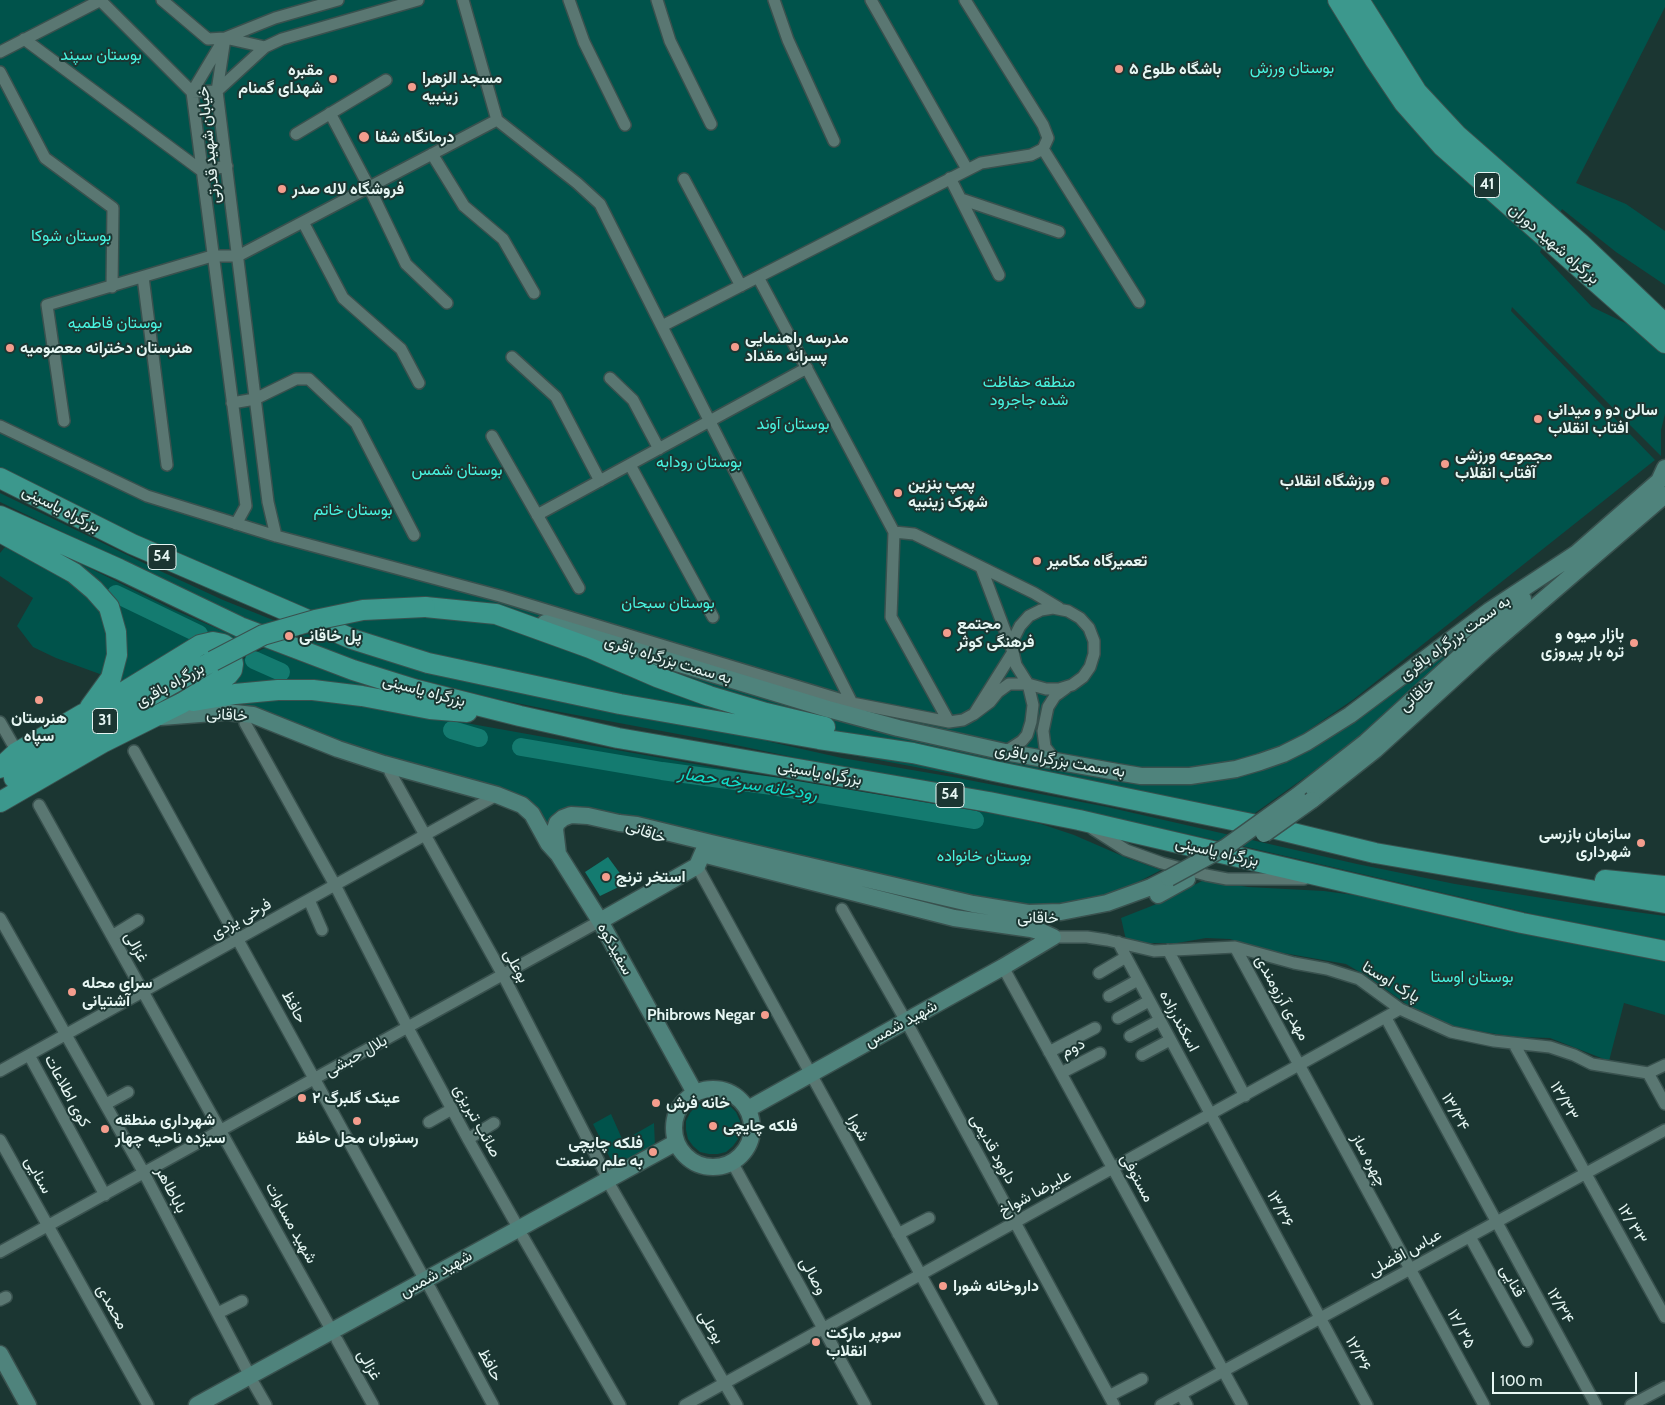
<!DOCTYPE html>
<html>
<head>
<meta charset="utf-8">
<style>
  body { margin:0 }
  #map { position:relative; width:1665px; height:1405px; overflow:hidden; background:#1b3632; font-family:Cabin,sans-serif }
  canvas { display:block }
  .scale { position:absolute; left:1492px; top:1372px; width:145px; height:22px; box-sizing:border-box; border:2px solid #e6f6f3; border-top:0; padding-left:6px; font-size:15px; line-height:18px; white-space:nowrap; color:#e6f6f3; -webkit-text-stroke:4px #1b3632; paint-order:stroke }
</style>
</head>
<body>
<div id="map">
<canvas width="1665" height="1405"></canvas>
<div class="scale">100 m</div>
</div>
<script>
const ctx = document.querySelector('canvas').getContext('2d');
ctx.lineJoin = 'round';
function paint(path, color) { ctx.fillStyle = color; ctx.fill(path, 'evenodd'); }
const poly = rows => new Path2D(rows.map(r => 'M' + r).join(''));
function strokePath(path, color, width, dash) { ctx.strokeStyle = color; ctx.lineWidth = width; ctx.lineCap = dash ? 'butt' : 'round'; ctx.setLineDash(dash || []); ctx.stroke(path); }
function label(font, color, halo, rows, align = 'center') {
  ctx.font = font + ' Cabin,Vazirmatn,sans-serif'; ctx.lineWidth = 4; ctx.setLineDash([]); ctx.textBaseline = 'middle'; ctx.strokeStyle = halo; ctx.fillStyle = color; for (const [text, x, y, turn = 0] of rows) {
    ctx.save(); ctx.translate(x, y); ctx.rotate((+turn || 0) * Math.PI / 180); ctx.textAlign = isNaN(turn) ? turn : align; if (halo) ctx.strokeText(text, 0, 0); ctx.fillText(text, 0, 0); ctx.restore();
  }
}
paint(poly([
  [0,0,1665,0,1665,7,1576,183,1626,204,1665,231,1665,285,1616,252,1562,209,1540,252,1592,307,1640,330,1665,353,1665,414,1661,430,1661,456,1512,307,1511,311,1655,460,1354,699,1291,742,1283,759,1524,592,1441,662,1363,733,1342,751,1255,813,1246,830,826,750,766,741,842,758,953,777,1107,807,1357,864,1455,884,1592,906,1665,916,1665,940,1537,915,1251,848,1083,811,816,762,726,743,560,712,502,700,426,681,376,667,294,638,307,634,368,655,401,665,223,596,0,489],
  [0,493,156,569,223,600,278,622,265,626,215,605,0,502],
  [10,541,71,575,111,619,108,677,56,658,33,647,17,626,33,598,0,576,0,553],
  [55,551,172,609,239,638,226,644,221,640,98,704,117,616],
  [265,648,293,659,373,688,222,691,239,661],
  [310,695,806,784,1008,816,1041,824,1074,835,1127,858,1161,870,1113,895,1050,908,1002,903,682,830,602,810,583,808,549,829,475,781,339,743,243,704,225,705],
  [1204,880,1248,887,1324,891,1361,896,1493,928,1665,962,1665,1015,1624,1003,1609,1061,1550,1038,1519,1037,1496,1034,1461,1028,1435,1021,1416,1011,1370,978,1346,964,1266,950,1230,939,1206,938,1177,943,1150,943,1126,940,1121,918,1154,905],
  [713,1100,722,1101,730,1106,736,1112,740,1121,741,1130,738,1139,733,1146,726,1152,718,1154,709,1154,700,1152,693,1146,688,1139,686,1130,686,1121,690,1113,696,1106,704,1101],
  [611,1114,623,1141,654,1123,655,1146,615,1168,593,1124]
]), '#00534b');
paint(poly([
  [608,857,627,883,600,896,585,872]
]), '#147b70');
strokePath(poly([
  [116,594,199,634],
  [254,660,281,672],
  [452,730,479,738],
  [521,747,662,771,772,786,975,820]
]), '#147b70', 18);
const minor = poly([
  [100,0,192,92,217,91,265,47,282,39,418,0],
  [162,0,208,39,225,38,275,18,338,0],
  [463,0,497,120,577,183,600,204,852,703],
  [569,0,584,42,625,125],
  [657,0,670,41,711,124],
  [774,0,788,40,834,141],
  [871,0,967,169],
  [225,38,217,91,268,502,276,536],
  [225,38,265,47],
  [24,39,202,171,227,166],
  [222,42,192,92,246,506,236,524],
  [0,52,101,0],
  [0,72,45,158,113,208,112,287],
  [330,113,369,187,406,264,447,303],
  [296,134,386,80],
  [1043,149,1139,302],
  [432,154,464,206,503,239,534,293],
  [950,178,999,275],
  [684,179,741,286],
  [961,199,1059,232],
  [303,222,343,298,401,349,419,383],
  [143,277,167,465],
  [758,277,894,532,891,617,949,722],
  [662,326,981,163,1031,155,1043,149,1048,138,1043,125,965,0],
  [512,357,556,397,600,481],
  [610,378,633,400,659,449],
  [232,403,255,399,296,379,309,379,356,423,414,535],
  [64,421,47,305,212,256,238,256,497,120],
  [0,426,147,496,276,536,500,596,852,703,949,722,963,720,974,714],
  [492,436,579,588],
  [630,465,713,617],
  [537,515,807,368],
  [894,532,914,534,1034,593,1059,608],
  [981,567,1013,652,974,714,990,702,998,692,1009,684,1028,684,1033,705,1031,722,1027,735,1022,741,1005,752],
  [1053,608,1068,611,1080,618,1089,628,1094,641,1094,654,1090,667,1083,677,1072,685,1059,689,1046,689,1028,684,1016,665,1013,652,1014,638,1020,626,1029,616,1041,610,1053,608],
  [0,722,12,743],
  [245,723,335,885,408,1028,468,1139,519,1229],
  [134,751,425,1280],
  [1056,761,1045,747,1043,731,1048,707,1055,696,1066,688],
  [390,772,503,975,608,1179],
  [39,805,332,1331],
  [1093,829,1126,850,1162,863,1206,875,1227,879,1304,879],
  [697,866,992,1405],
  [309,900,322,930],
  [842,909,906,1021,1114,1405],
  [0,918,144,1173,250,1376],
  [112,936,138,920],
  [1053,937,1087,937,1107,940,1154,951,1235,947,1294,963,1327,969,1359,979,1400,1009,1451,1032,1494,1041,1550,1047,1574,1055,1592,1064,1648,1073],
  [1118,942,1367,1405],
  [1235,947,1484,1405],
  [1168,950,1245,1096],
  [1003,967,1242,1405],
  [1099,973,1126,957],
  [1109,996,1138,980],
  [1118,1018,1149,1001],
  [1386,1018,1596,1405],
  [1130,1036,1160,1020],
  [1514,1044,1665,1317],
  [1049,1052,1095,1028],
  [29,1055,105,1195],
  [1142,1055,1170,1040],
  [0,1071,497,795],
  [1061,1073,1100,1053],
  [1648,1073,1665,1104],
  [1648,1073,1665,1065],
  [106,1104,128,1092],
  [429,1122,452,1109],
  [468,1139,494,1123],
  [0,1140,148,1405],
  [732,1162,865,1405],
  [611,1187,737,1405],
  [898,1234,929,1218],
  [523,1237,620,1405],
  [1470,1237,1527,1341],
  [0,1252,600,921],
  [430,1288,493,1405],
  [0,1300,6,1297],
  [218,1313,242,1301],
  [337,1340,373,1405],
  [254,1384,266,1405],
  [1181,1394,1187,1405],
  [1109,1396,1142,1379],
  [685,1405,1400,1009],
  [1161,1405,1665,1130],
  [1631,1405,1665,1387]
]);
const secondary = poly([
  [1570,559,1659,481,1665,468],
  [545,623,828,709,898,728,1005,752,1117,772,1141,776,1190,776,1236,769,1260,762,1283,754,1307,742,1350,715,1489,611,1577,553],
  [161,717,226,712,253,715,338,749,384,764,497,795,522,805,532,814,548,843,558,854,600,921,695,1093],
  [1297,796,1366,742,1523,599],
  [1312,800,1375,750,1486,649,1665,495],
  [704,850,710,856,954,918,1031,929,1042,932,1053,937],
  [558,854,555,829,557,823,563,818,571,815,588,816,619,823,637,825,711,843,973,904,1028,913,1061,912,1107,903,1151,887,1169,878],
  [1158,895,1187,879],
  [600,921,697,866,704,850],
  '674 1128a39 39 0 1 1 78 0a39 39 0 1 1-78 0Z',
  [748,1109,1003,967,1053,937],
  [0,1354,28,1405],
  [197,1405,675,1143]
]);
const trunk = poly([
  [1338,0,1375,60,1404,103,1442,146,1665,343],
  [1359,0,1417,92,1457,135,1580,243,1665,324],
  [0,478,132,544,352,639,428,663,620,704,819,739,913,753,994,771,1276,829,1375,853,1665,903],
  [0,516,119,569,240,627,353,670,417,690,520,716,618,738,989,802,1079,820,1522,923,1665,951],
  [0,532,74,573,94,590,109,607,116,632,117,655,111,678,90,707],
  [425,607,496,614,590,648,657,677,709,696,766,713,825,727],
  [194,701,235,694,278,690,313,690,362,696,430,709,467,712],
  [0,768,16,753,83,714,99,707,200,645,213,642,223,644,230,649,233,664,232,670,228,675,182,703,102,743,0,802],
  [14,778,94,727,213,661],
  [1605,880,1665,886]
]);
strokePath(minor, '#39514e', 14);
strokePath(secondary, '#39514e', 19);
strokePath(trunk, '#39514e', 22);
strokePath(minor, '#5a7772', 11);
strokePath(secondary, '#4f837c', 16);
strokePath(trunk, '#3c988d', 20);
const secondaryBridge = poly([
  [1264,834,1312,800],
  [1169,878,1226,847,1297,796]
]);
const trunkBridge = poly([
  [213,661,263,635,315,620,363,610,425,607]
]);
strokePath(secondaryBridge, '#39514e', 19, []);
strokePath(trunkBridge, '#39514e', 22, []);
strokePath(secondaryBridge, '#4f837c', 16);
strokePath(trunkBridge, '#3c988d', 20);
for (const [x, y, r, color] of [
  [1119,69,5,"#f49d8d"],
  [333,79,5,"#f49d8d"],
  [412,87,5,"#f49d8d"],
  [364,137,6,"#f49d8d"],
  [282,189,5,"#f49d8d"],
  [735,347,5,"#f49d8d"],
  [10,348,5,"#f49d8d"],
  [1538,419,5,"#f49d8d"],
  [1445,464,5,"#f49d8d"],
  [1385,481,5,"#f49d8d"],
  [898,493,5,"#f49d8d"],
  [1037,561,5,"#f49d8d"],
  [947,633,5,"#f49d8d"],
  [289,636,5,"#f49d8d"],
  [1634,643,5,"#f49d8d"],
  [39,700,5,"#f49d8d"],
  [1641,843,5,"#f49d8d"],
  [606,877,5,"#f49d8d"],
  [72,992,5,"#f49d8d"],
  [765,1015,5,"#f49d8d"],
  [302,1098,5,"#f49d8d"],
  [656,1103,5,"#f49d8d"],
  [357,1121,5,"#f49d8d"],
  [713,1126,5,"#f49d8d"],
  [105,1129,5,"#f49d8d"],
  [653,1152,5,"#f49d8d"],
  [943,1286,5,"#f49d8d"],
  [816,1342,5,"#f49d8d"]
]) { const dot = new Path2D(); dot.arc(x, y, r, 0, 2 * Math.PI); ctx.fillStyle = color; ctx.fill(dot); strokePath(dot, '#1b3632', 2); }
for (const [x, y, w] of [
  [1487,185,25],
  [162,557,28],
  [105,721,25],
  [950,795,28]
]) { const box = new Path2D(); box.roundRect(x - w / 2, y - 12.5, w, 25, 4); ctx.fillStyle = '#1b3632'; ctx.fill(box); strokePath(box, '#e6f6f3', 1); }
label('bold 15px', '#e6f6f3', null, [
  ["41",1487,185],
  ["54",162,557],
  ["31",105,721],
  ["54",950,795]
]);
label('16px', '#48f6e2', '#1b3632', [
  ["بوستان سپند",101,55],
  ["بوستان ورزش",1292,68],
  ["بوستان شوکا",71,236],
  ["بوستان فاطمیه",115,323],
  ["منطقه حفاظت",1029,382],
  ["شده جاجرود",1029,400],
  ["بوستان آوند",793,424],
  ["بوستان رودابه",699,462],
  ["بوستان شمس",457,470],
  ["بوستان خاتم",353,510],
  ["بوستان سبحان",668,603],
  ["بوستان خانواده",984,856],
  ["بوستان اوستا",1472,977]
]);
label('bold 16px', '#e6f6f3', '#1b3632', [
  ["باشگاه طلوع ۵",1129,69],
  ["مقبره",323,70,"right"],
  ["شهدای گمنام",323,88,"right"],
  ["مسجد الزهرا",422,78],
  ["زینبیه",422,96],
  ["درمانگاه شفا",375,137],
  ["فروشگاه لاله صدر",292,189],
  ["مدرسه راهنمایی",745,338],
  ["پسرانه مقداد",745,356],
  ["هنرستان دخترانه معصومیه",20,348],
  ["سالن دو و میدانی",1548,410],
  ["افتاب انقلاب",1548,428],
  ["مجموعه ورزشی",1455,455],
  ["آفتاب انقلاب",1455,473],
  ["ورزشگاه انقلاب",1375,481,"right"],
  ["پمپ بنزین",908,484],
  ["شهرک زینبیه",908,502],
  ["تعمیرگاه مکامیر",1047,561],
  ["مجتمع",957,624],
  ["فرهنگی کوثر",957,642],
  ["بازار میوه و",1624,634,"right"],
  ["تره بار پیروزی",1624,652,"right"],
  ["پل خاقانی",299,636],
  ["هنرستان",39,718,"center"],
  ["سپاه",39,736,"center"],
  ["سازمان بازرسی",1631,834,"right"],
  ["شهرداری",1631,852,"right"],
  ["استخر ترنج",616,877],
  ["سرای محله",82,983],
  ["آشتیانی",82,1001],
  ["Phibrows Negar",755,1015,"right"],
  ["عینک گلبرگ ۲",312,1098],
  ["خانه فرش",666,1103],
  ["شهرداری منطقه",115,1120],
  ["سیزده ناحیه چهار",115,1138],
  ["فلکه چایچی",723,1126],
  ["رستوران محل حافظ",357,1138,"center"],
  ["فلکه چایچی",643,1143,"right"],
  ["به علم صنعت",643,1161,"right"],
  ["داروخانه شورا",953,1286],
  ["سوپر مارکت",826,1333],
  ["انقلاب",826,1351]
], 'left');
label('16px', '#e6f6f3', '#1b3632', [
  ["خیابان شهید قدرتی",209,145,-96],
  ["بزرگراه شهید دوران",1554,244,41],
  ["بزرگراه یاسینی",61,509,27],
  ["به سمت بزرگراه باقری",1455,638,-36],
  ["به سمت بزرگراه باقری",668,660,17],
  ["بزرگراه باقری",170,685,-29],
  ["بزرگراه یاسینی",424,691,15],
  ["خاقانی",1417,695,-42],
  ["خاقانی",227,715,3],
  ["به سمت بزرگراه باقری",1060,761,10],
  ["بزرگراه یاسینی",820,773,10],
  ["خاقانی",646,832,20],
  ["بزرگراه یاسینی",1217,852,13],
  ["خاقانی",1038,918,1],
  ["فرخی یزدی",241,919,-29],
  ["غزالی",136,947,61],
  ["سفیدکوه",615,949,61],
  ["بوعلی",516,966,62],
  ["پارک اوستا",1391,982,31],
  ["مهدی آرزومندی",1282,998,61],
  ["حافظ",294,1007,61],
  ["اسکندرزاده",1179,1021,62],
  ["شهید شمس",901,1024,-29],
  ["دوم",1073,1048,-27],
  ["بلال حبشی",356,1056,-29],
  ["کوی اطلاعات",67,1091,62],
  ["۱۳/۳۳",1564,1101,61],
  ["۱۳/۳۴",1455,1112,61],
  ["صائب تبریزی",477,1121,61],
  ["شورا",858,1128,61],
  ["داوود قدیمی",993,1149,61],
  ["چهره ساز",1369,1160,62],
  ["سنایی",38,1175,61],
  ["مستوفی",1137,1178,61],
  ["باباطاهر",171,1190,62],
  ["علیرضا شواخ",1035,1193,-29],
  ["۱۳/۳۶",1280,1209,62],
  ["شهید مساوات",291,1223,61],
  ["۱۲/ ۳۳",1632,1224,61],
  ["عباس افضلی",1405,1253,-29],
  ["شهید شمس",436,1274,-29],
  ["وصالی",813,1276,61],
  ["قنایی",1512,1281,61],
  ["۱۲/۳۴",1560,1306,61],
  ["محمدی",112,1307,61],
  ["بوعلی",711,1327,60],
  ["۱۲/ ۳۵",1461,1329,62],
  ["۱۲/۳۶",1358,1354,62],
  ["غزالی",369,1365,61],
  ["حافظ",490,1365,62]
]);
label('italic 18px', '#10dbc8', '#1b3632', [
  ["رودخانه سرخه حصار",748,784,9]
]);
</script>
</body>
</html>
